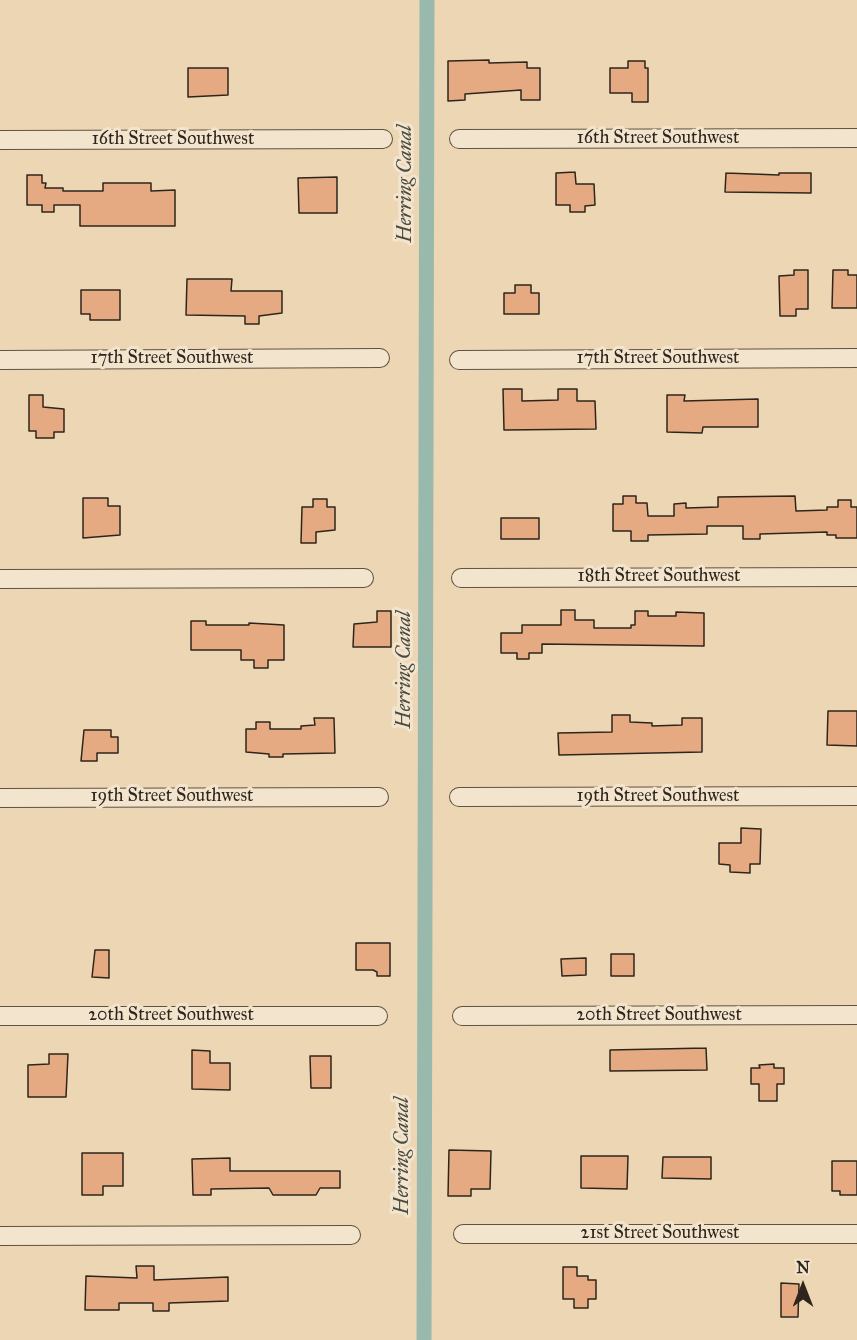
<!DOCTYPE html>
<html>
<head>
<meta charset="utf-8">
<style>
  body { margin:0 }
  #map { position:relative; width:857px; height:1340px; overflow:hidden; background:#edd6b3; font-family:"IM FELL Great Primer",serif }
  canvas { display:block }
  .north { position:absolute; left:773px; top:1256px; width:60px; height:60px; -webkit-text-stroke:4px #f3e4ce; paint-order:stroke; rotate:0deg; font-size:16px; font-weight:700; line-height:24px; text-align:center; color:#2e261c }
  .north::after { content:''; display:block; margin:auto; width:21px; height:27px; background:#2e261c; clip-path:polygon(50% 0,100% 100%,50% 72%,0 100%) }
</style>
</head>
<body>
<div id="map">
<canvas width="857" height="1340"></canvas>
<div class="north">N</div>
</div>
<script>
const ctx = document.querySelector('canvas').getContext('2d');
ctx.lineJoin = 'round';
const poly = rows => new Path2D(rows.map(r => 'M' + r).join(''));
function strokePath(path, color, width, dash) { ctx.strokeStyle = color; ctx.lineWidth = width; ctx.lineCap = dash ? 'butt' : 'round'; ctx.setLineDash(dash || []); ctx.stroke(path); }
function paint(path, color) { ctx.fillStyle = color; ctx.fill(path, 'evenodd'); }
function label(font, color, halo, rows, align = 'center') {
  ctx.font = font + ' "IM FELL Great Primer",serif'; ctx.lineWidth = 6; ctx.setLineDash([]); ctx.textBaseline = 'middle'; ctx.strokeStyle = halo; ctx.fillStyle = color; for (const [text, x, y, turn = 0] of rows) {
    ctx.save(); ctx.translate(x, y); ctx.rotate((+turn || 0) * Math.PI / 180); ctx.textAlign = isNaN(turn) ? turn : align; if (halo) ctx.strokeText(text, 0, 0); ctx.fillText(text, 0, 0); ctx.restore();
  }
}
strokePath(poly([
  [424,1340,427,0]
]), '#99b9ad', 15);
const building = poly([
  [489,60,489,63,527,62,527,68,540,68,540,100,521,100,521,90,465,94,465,100,448,101,448,61,489,60],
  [628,61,645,61,645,68,648,68,648,102,632,102,632,93,610,93,610,68,628,68,628,61],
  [188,68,228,68,228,95,188,97,188,68],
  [575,172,576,184,594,184,595,205,585,206,585,212,570,212,570,205,556,205,556,173,575,172],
  [726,173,779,175,779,173,811,173,811,193,725,192,726,173],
  [27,175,42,175,42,183,46,183,45,188,63,188,63,191,103,191,103,183,151,183,151,191,175,190,175,226,80,226,80,205,54,205,54,212,42,212,42,205,27,205,27,175],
  [337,177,337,213,299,213,298,178,337,177],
  [794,270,808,270,808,309,796,309,796,316,780,316,779,276,794,275,794,270],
  [833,270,848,270,848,275,857,275,857,308,832,308,833,270],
  [187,279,232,279,231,291,282,291,282,313,259,316,259,324,245,324,245,316,186,315,187,279],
  [515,285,531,285,531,293,539,293,539,314,504,314,504,293,515,293,515,285],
  [81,290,120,290,120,320,90,320,90,314,81,314,81,290],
  [503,389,522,389,522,401,558,400,558,389,577,389,577,401,595,401,596,429,504,430,503,389],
  [29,395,43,395,43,407,64,409,64,432,54,432,54,438,36,438,36,431,29,431,29,395],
  [667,395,685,395,684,401,758,399,758,427,703,427,702,433,667,432,667,395],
  [623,496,636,496,636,503,647,503,648,516,674,516,674,504,686,503,686,508,718,507,718,497,795,496,796,511,827,510,827,507,838,507,838,500,851,500,851,507,857,507,857,538,836,538,836,535,827,535,827,532,760,534,760,539,743,539,743,526,707,526,707,534,648,535,648,541,631,541,631,531,613,531,613,504,623,504,623,496],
  [83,498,108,498,108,506,120,506,120,535,83,538,83,498],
  [313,499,327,499,327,507,335,507,335,530,316,532,316,543,301,543,302,507,313,507,313,499],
  [501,518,539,518,539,539,501,539,501,518],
  [561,610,575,610,575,620,594,620,594,628,631,628,631,625,635,625,635,611,648,611,648,616,676,616,676,612,704,613,704,646,542,644,542,653,529,653,529,659,517,659,517,653,501,653,501,633,522,633,522,625,561,625,561,610],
  [377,611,391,611,391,647,353,647,354,624,377,622,377,611],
  [191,621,206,621,206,625,249,625,249,623,284,625,284,660,268,660,268,668,254,668,254,660,241,660,241,650,191,650,191,621],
  [828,711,857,711,857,746,827,745,828,711],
  [612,715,630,715,630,722,652,723,652,726,682,725,682,718,702,718,702,752,559,755,558,733,612,732,612,715],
  [314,718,334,718,335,753,283,754,283,757,269,757,269,754,246,752,246,729,256,729,256,722,270,722,270,729,301,729,301,726,315,725,314,718],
  [84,730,111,730,111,737,118,737,118,753,97,753,97,761,81,761,84,730],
  [741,828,761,829,760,864,750,864,750,873,730,872,730,865,719,864,719,843,741,843,741,828],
  [356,943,390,943,390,976,377,976,377,972,373,970,356,970,356,943],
  [95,950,109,950,109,978,92,977,95,950],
  [611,954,634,954,634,976,611,976,611,954],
  [586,958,586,975,562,976,561,959,586,958],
  [706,1048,707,1070,610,1071,610,1050,706,1048],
  [192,1050,210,1051,210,1063,230,1063,230,1090,192,1089,192,1050],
  [49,1054,68,1054,66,1097,28,1097,28,1065,49,1064,49,1054],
  [310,1056,331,1056,331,1088,311,1088,310,1056],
  [774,1064,774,1068,784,1068,784,1084,777,1084,777,1101,759,1101,759,1084,751,1084,751,1068,760,1068,759,1065,774,1064],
  [449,1150,491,1151,490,1189,471,1189,471,1196,448,1196,449,1150],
  [82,1153,123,1153,123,1186,103,1186,103,1195,82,1195,82,1153],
  [581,1156,628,1156,627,1189,581,1188,581,1156],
  [663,1157,711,1157,711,1179,662,1178,663,1157],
  [230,1158,230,1171,340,1171,340,1188,320,1188,316,1195,273,1195,269,1188,211,1189,211,1195,193,1195,192,1159,230,1158],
  [832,1161,857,1161,857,1195,840,1195,840,1191,832,1191,832,1161],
  [136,1266,154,1266,154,1280,228,1277,228,1301,169,1303,169,1311,153,1311,153,1303,119,1303,119,1310,85,1310,86,1276,137,1278,136,1266],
  [563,1267,577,1267,577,1276,588,1276,588,1280,596,1280,596,1299,588,1299,588,1308,574,1308,574,1299,563,1299,563,1267],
  [781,1283,799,1284,798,1317,781,1317,781,1283]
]);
paint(building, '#e6aa82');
strokePath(building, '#2e261c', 1.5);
const street = poly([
  [459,139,857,138],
  [0,140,383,139],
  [0,360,380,358],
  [459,360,857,358],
  [461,578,857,577],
  [0,579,364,578],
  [459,797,857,796],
  [0,798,379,797],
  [0,1016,378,1016],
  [462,1016,857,1015],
  [463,1234,857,1234],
  [0,1236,351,1235]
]);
strokePath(street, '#5e5242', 20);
strokePath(street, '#f3e4ce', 18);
label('18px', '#2e261c', '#f3e4ce', [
  ["16th Street Southwest",658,139],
  ["16th Street Southwest",173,140],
  ["17th Street Southwest",172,359],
  ["17th Street Southwest",658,359],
  ["18th Street Southwest",659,577],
  ["19th Street Southwest",172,797],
  ["19th Street Southwest",658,797],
  ["20th Street Southwest",171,1016],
  ["20th Street Southwest",659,1016],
  ["21st Street Southwest",660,1234]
]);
label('italic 20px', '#494b40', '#f3e4ce', [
  ["Herring Canal",406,184,-90],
  ["Herring Canal",405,670,-90],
  ["Herring Canal",403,1156,-90]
]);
</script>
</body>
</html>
